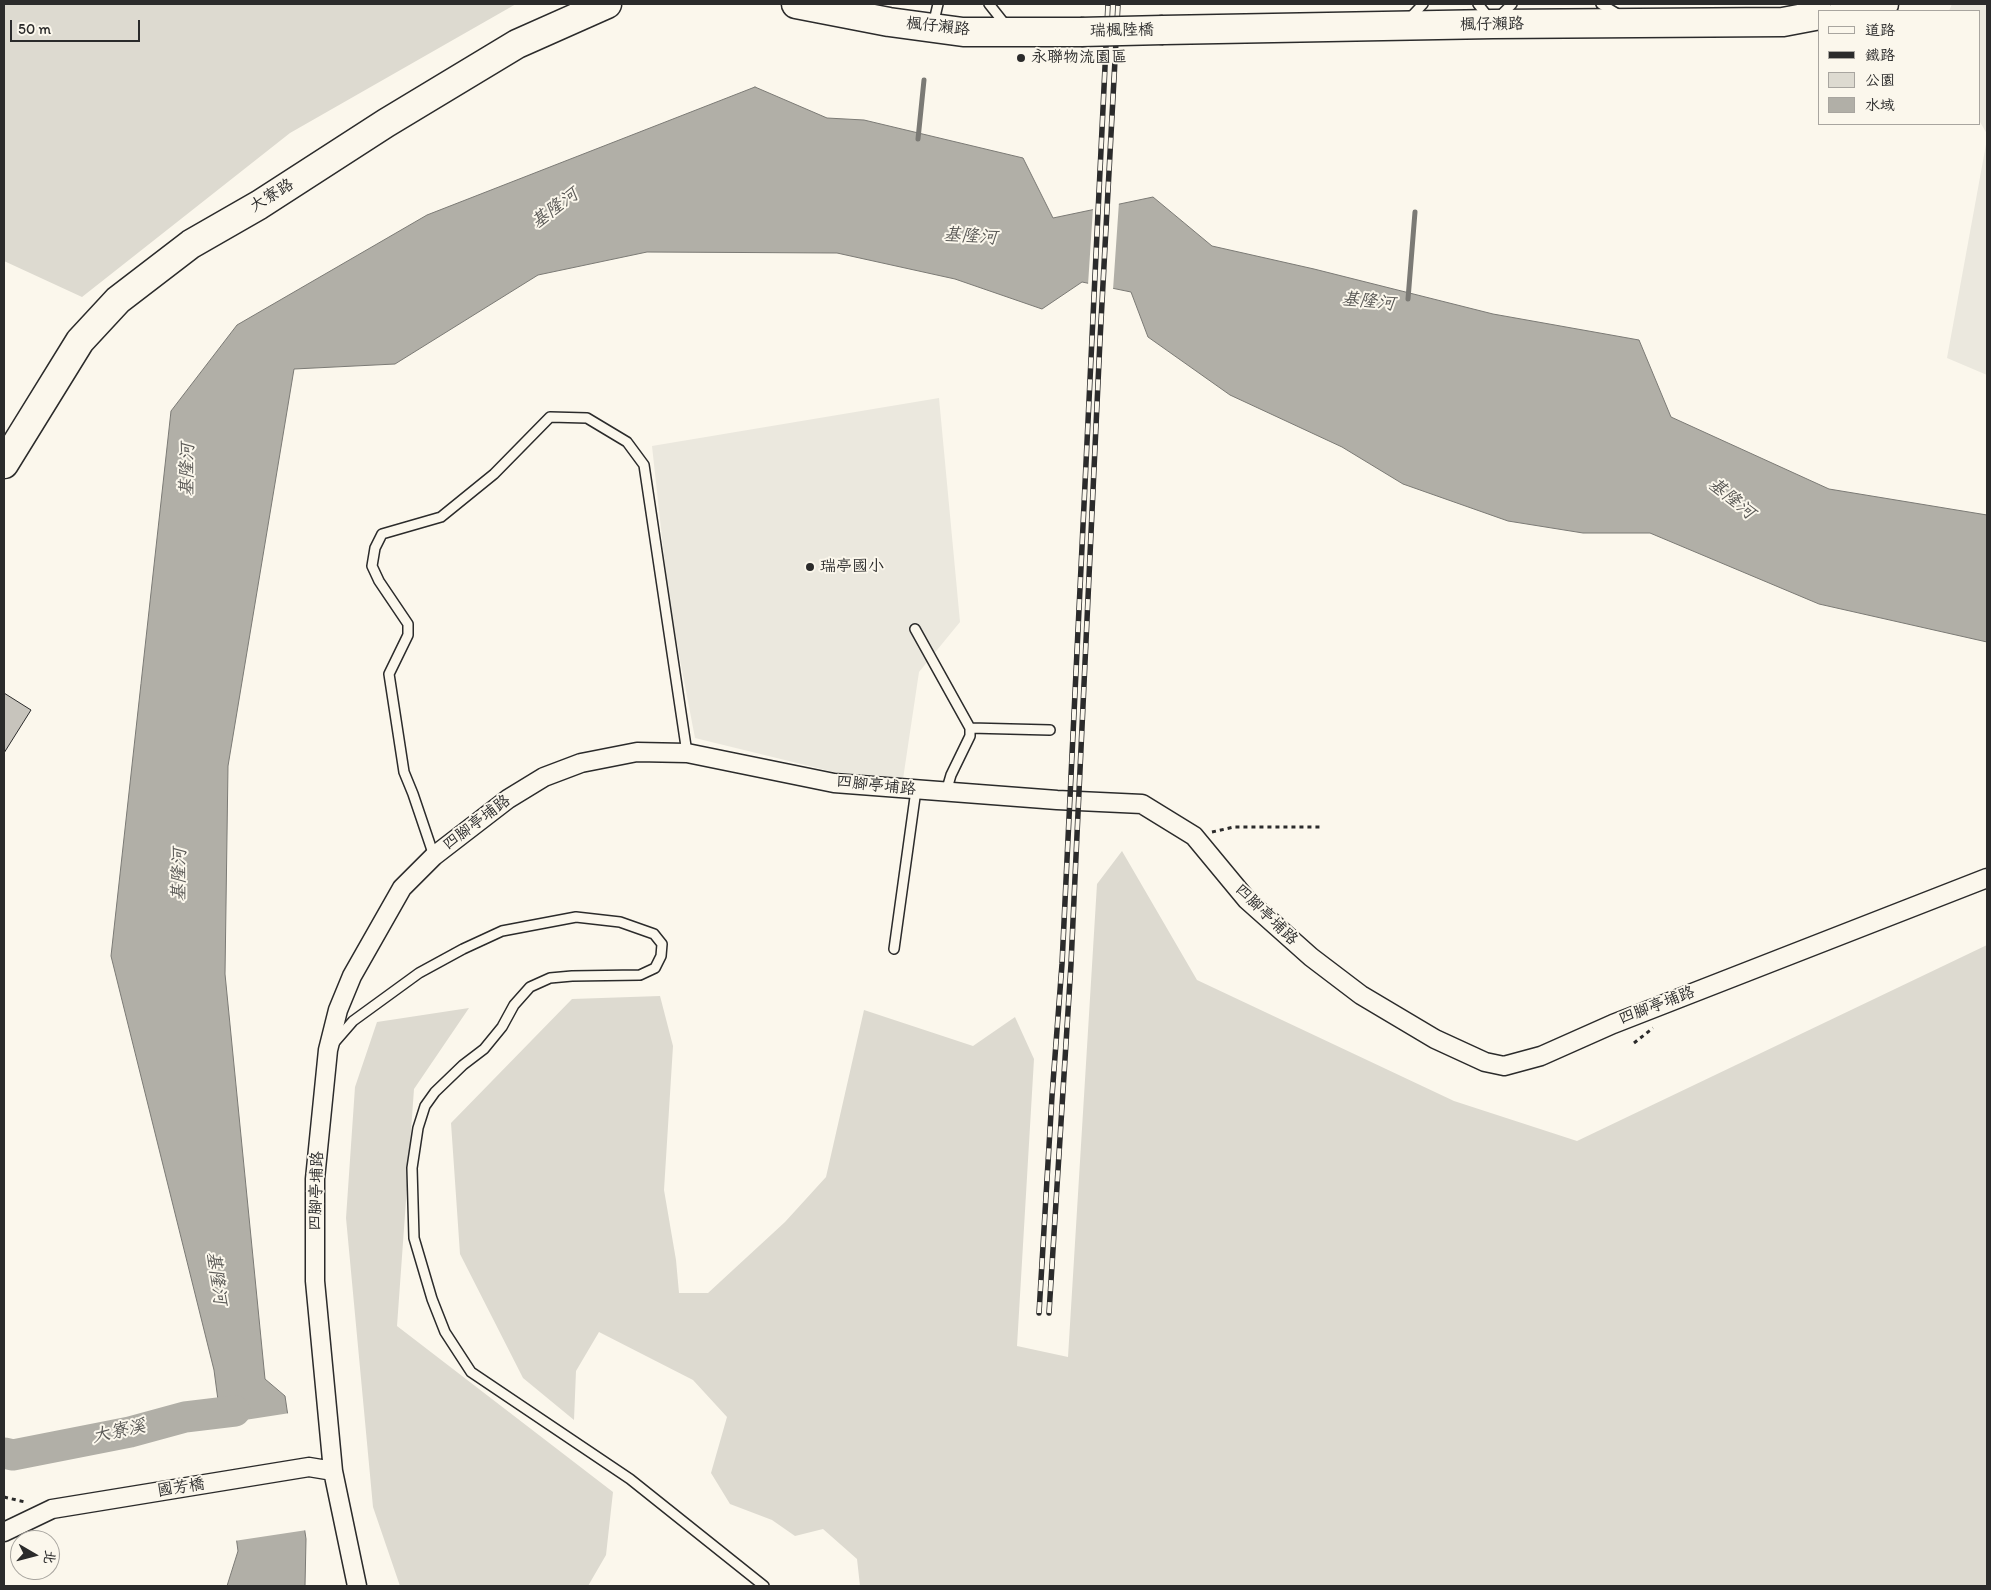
<!DOCTYPE html>
<html>
<head>
<meta charset="utf-8">
<style>
  body { margin:0 }
  #map { position:relative; width:1991px; height:1590px; overflow:hidden; background:#fbf7ec; font-family:Itim,"LXGW WenKai TC",sans-serif }
  canvas { display:block }
  .frame { position:absolute; inset:0; border:5px solid #2b2b2b; pointer-events:none }
  .legend { position:absolute; left:1818px; top:10px; width:162px; height:115px; box-sizing:border-box; background:#fbf7ec; border:1px solid #a8a59f; margin:0; padding:6px 9px; list-style:none; font-size:15px; color:#2b2b2b }
  .legend li { display:flex; align-items:center; gap:10px; height:25px }
  .legend b { width:25px; border:1px solid #a8a59f }
  .north { position:absolute; left:10px; top:1530px; width:50px; height:50px; box-sizing:border-box; background:#fbf7ec; border:1px solid #a8a59f; border-radius:50%; rotate:98deg; font-size:14px; font-weight:700; line-height:20px; text-align:center; color:#2b2b2b }
  .north::after { content:''; display:block; margin:auto; width:18px; height:22px; background:#2b2b2b; clip-path:polygon(50% 0,100% 100%,50% 72%,0 100%) }
  .scale { position:absolute; left:10px; top:20px; width:130px; height:22px; box-sizing:border-box; border:2px solid #2b2b2b; border-top:0; padding-left:6px; font-size:15px; line-height:18px; white-space:nowrap; color:#2b2b2b; -webkit-text-stroke:4px #fbf7ec; paint-order:stroke }
</style>
</head>
<body>
<div id="map">
<canvas width="1991" height="1590"></canvas>
<div class="frame"></div>
<ul class="legend">
<li><b style="height:6px;background:#fbf7ec"></b>道路</li>
<li><b style="height:6px;background:#2b2b2b"></b>鐵路</li>
<li><b style="height:14px;background:#dddad0"></b>公園</li>
<li><b style="height:14px;background:#b1afa7"></b>水域</li>
</ul>
<div class="north">北</div>
<div class="scale">50 m</div>
</div>
<script>
const ctx = document.querySelector('canvas').getContext('2d');
ctx.lineJoin = 'round';
function paint(path, color) { ctx.fillStyle = color; ctx.fill(path, 'evenodd'); }
const poly = rows => new Path2D(rows.map(r => 'M' + r).join(''));
function strokePath(path, color, width, dash) { ctx.strokeStyle = color; ctx.lineWidth = width; ctx.lineCap = dash ? 'butt' : 'round'; ctx.setLineDash(dash || []); ctx.stroke(path); }
function label(font, color, halo, rows, align = 'center') {
  ctx.font = font + ' Itim,"LXGW WenKai TC",sans-serif'; ctx.lineWidth = 4; ctx.setLineDash([]); ctx.textBaseline = 'middle'; ctx.strokeStyle = halo; ctx.fillStyle = color; for (const [text, x, y, turn = 0] of rows) {
    ctx.save(); ctx.translate(x, y); ctx.rotate((+turn || 0) * Math.PI / 180); ctx.textAlign = isNaN(turn) ? turn : align; if (halo) ctx.strokeText(text, 0, 0); ctx.fillText(text, 0, 0); ctx.restore();
  }
}
paint(poly([
  [1952,4,1987,4,1987,134,1980,122,1980,11,1949,11],
  [1987,139,1987,375,1947,358],
  [939,398,960,622,919,672,903,779,846,775,695,738,669,602,652,446]
]), '#ebe8de');
paint(poly([
  [4,4,516,4,290,133,82,297,4,261],
  [1122,851,1197,980,1454,1101,1577,1141,1987,945,1987,1586,860,1586,857,1559,823,1529,795,1536,772,1520,730,1504,711,1473,727,1417,693,1380,599,1332,576,1371,574,1420,523,1378,460,1254,451,1123,572,999,660,996,673,1046,664,1190,676,1260,679,1293,708,1293,785,1222,826,1177,864,1010,973,1046,1015,1017,1034,1059,1017,1346,1068,1357,1097,884],
  [469,1008,414,1089,397,1326,613,1492,606,1555,588,1586,400,1586,373,1507,346,1218,355,1087,377,1022]
]), '#dddad0');
const water = poly([
  [755,87,827,118,864,120,1023,158,1053,218,1153,197,1212,246,1314,269,1493,314,1639,340,1671,417,1829,489,1987,515,1987,642,1819,604,1650,533,1583,533,1508,521,1403,484,1342,447,1230,395,1148,337,1131,292,1082,282,1042,309,955,279,837,253,647,252,538,275,395,364,294,369,228,766,225,974,265,1379,285,1396,306,1539,305,1586,227,1586,238,1551,214,1370,111,956,171,411,237,325,427,215,755,87]
]);
paint(water, '#b1afa7');
strokePath(water, '#7b7a75', 1);
paint(poly([
  [1119,202,1113,290,1088,285,1093,208],
  [290,1413,307,1530,234,1541,219,1424]
]), '#fbf7ec');
strokePath(poly([
  [918,139,924,80],
  [1408,299,1415,212]
]), '#7b7a75', 5);
strokePath(poly([
  [4,1453,13,1455,130,1432,185,1417,235,1411]
]), '#b1afa7', 31);
const building = poly([
  [4,693,31,710,4,753,4,693]
]);
paint(building, '#c7c4bc');
strokePath(building, '#2b2b2b', 1);
const service = poly([
  [989,4,1008,28],
  [1478,4,1489,18],
  [1601,4,1621,16],
  [1498,18,1512,4],
  [1408,20,1423,4],
  [933,25,938,4],
  [915,629,970,728,970,736,951,775,946,792],
  [970,728,1050,730],
  [434,856,413,794,404,772,389,674,408,635,408,624,379,581,372,566,375,548,382,534,441,517,494,474,550,417,587,418,627,442,644,465,687,753],
  [894,949,916,790],
  [333,1044,353,1021,419,973,463,949,502,931,576,917,620,922,654,934,662,944,661,956,655,968,640,975,572,976,550,978,530,987,514,1005,502,1027,484,1049,463,1065,435,1092,425,1106,418,1128,412,1168,414,1238,432,1299,445,1332,471,1372,630,1479,764,1586]
]);
const minor = poly([
  [4,1532,52,1509,309,1467,333,1471],
  [357,1586,333,1471,315,1281,315,1179,328,1050,338,1010,352,976,402,888,434,856,508,799,544,777,581,763,637,752,687,753,834,783,1057,800,1142,804,1194,836,1247,900,1311,957,1361,995,1435,1039,1485,1062,1504,1066,1541,1056,1613,1024,1987,878]
]);
const primary = poly([
  [796,4,889,22,963,32,1081,32],
  [1843,11,1884,4],
  [1163,30,1493,24,1783,22,1820,15],
  [4,464,80,341,118,300,191,244,259,205,386,123,517,44,607,4]
]);
strokePath(service, '#2b2b2b', 12);
strokePath(minor, '#2b2b2b', 21);
strokePath(primary, '#2b2b2b', 31);
strokePath(poly([
  [1212,832,1234,827,1323,827],
  [1634,1043,1653,1028],
  [4,1497,25,1502]
]), '#2b2b2b', 3, [4, 4]);
strokePath(service, '#fbf7ec', 9);
strokePath(minor, '#fbf7ec', 18);
strokePath(primary, '#fbf7ec', 28);
const rail = poly([
  [1039,1313,1052,1096,1062,964,1108,4],
  [1049,1313,1071,964,1100,340,1118,4]
]);
strokePath(rail, '#2b2b2b', 5.5);
strokePath(rail, '#fbf7ec', 4, [11]);
const primaryBridge = poly([
  [1081,32,1163,30]
]);
strokePath(primaryBridge, '#2b2b2b', 31, []);
strokePath(primaryBridge, '#fbf7ec', 28);
for (const [x, y, r, color] of [
  [1021,58,5,"#2b2b2b"],
  [810,567,5,"#2b2b2b"]
]) { const dot = new Path2D(); dot.arc(x, y, r, 0, 2 * Math.PI); ctx.fillStyle = color; ctx.fill(dot); strokePath(dot, '#fbf7ec', 2); }
label('16px', '#2b2b2b', '#fbf7ec', [
  ["楓仔瀨路",1492,25,-1],
  ["楓仔瀨路",938,27,6],
  ["瑞楓陸橋",1122,31,-1],
  ["大寮路",272,196,-32],
  ["四腳亭埔路",876,786,6],
  ["四腳亭埔路",477,823,-37],
  ["四腳亭埔路",1266,915,44],
  ["四腳亭埔路",1657,1006,-21],
  ["四腳亭埔路",317,1191,-88],
  ["國芳橋",181,1488,-9]
]);
label('16px', '#2b2b2b', '#fbf7ec', [
  ["永聯物流園區",1031,58],
  ["瑞亭國小",820,567]
], 'left');
label('italic 18px', '#5a5956', '#fbf7ec', [
  ["基隆河",555,209,-37],
  ["基隆河",970,237,4],
  ["基隆河",1368,302,6],
  ["基隆河",188,470,-89],
  ["基隆河",1731,499,39],
  ["基隆河",180,875,-89],
  ["基隆河",216,1278,82],
  ["大寮溪",119,1432,-12]
]);
</script>
</body>
</html>
